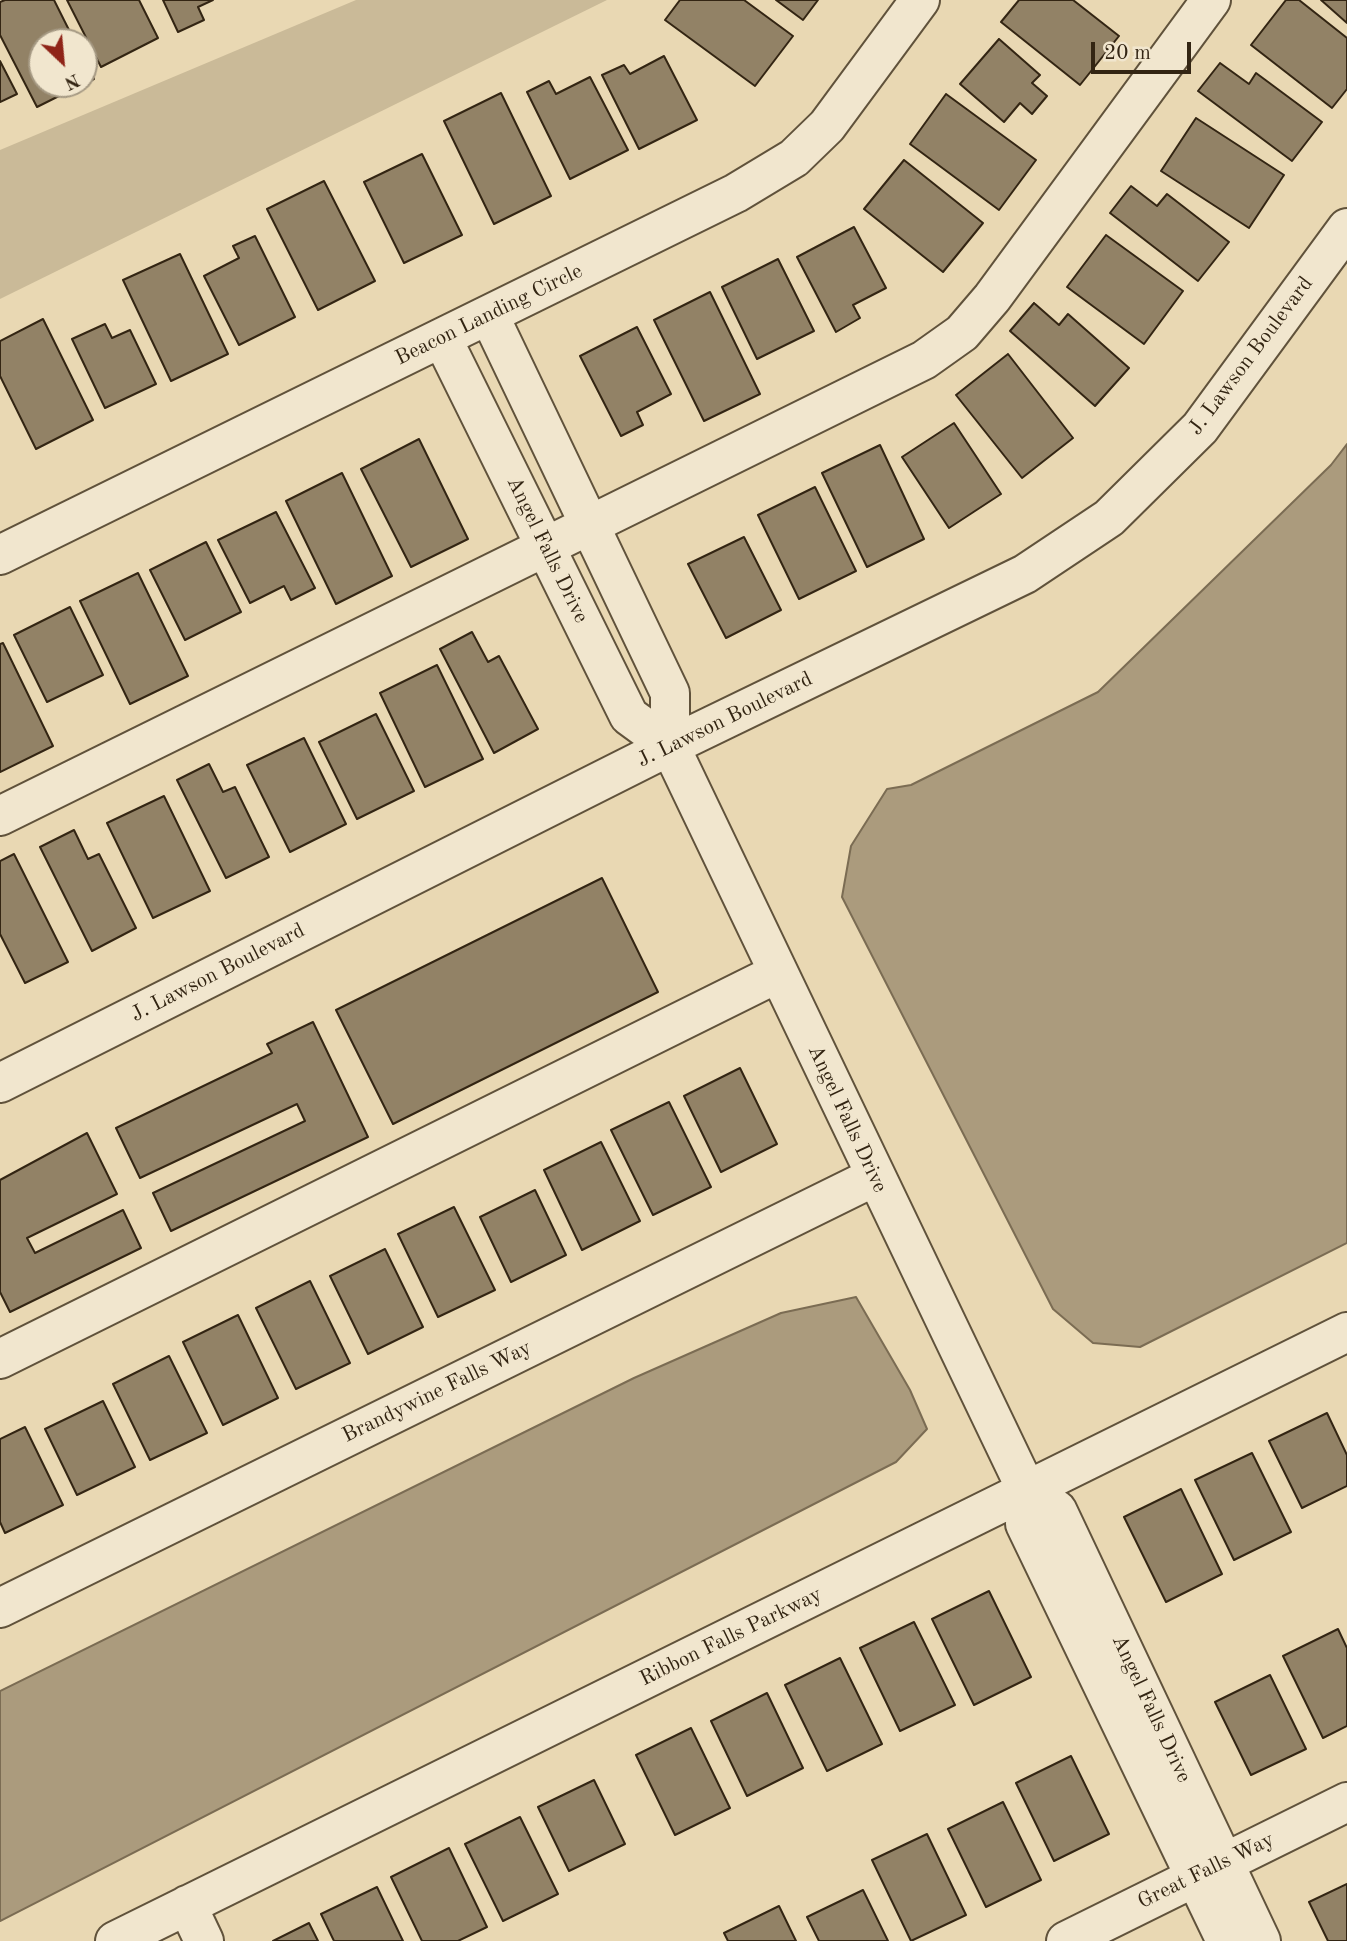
<!DOCTYPE html>
<html>
<head>
<meta charset="utf-8">
<style>
  body { margin:0 }
  #map { position:relative; width:1347px; height:1941px; overflow:hidden; background:#e9d8b3; font-family:"Old Standard TT",serif }
  canvas { display:block }
  .north { position:absolute; left:28px; top:28px; width:70px; height:70px; box-sizing:border-box; background:#f1e6ce; border:2px solid #a59983; border-radius:50%; rotate:154deg; font-size:19px; font-weight:700; line-height:28px; text-align:center; color:#332513 }
  .north::after { content:''; display:block; margin:auto; width:24px; height:32px; background:#8f2418; clip-path:polygon(50% 0,100% 100%,50% 72%,0 100%) }
  .scale { position:absolute; left:1091px; top:42px; width:100px; height:32px; box-sizing:border-box; border:4px solid #332513; border-top:0; padding-left:9px; font-size:21px; line-height:24px; white-space:nowrap; color:#332513; -webkit-text-stroke:5px #f1e6ce; paint-order:stroke }
</style>
</head>
<body>
<div id="map">
<canvas width="1347" height="1941"></canvas>
<div class="north">N</div>
<div class="scale">20 m</div>
</div>
<script>
const ctx = document.querySelector('canvas').getContext('2d');
ctx.lineJoin = 'round';
function paint(path, color) { ctx.fillStyle = color; ctx.fill(path, 'evenodd'); }
const poly = rows => new Path2D(rows.map(r => 'M' + r).join(''));
function strokePath(path, color, width, dash) { ctx.strokeStyle = color; ctx.lineWidth = width; ctx.lineCap = dash ? 'butt' : 'round'; ctx.setLineDash(dash || []); ctx.stroke(path); }
function label(font, color, halo, rows, align = 'center') {
  ctx.font = font + ' "Old Standard TT",serif'; ctx.lineWidth = 5; ctx.setLineDash([]); ctx.textBaseline = 'middle'; ctx.strokeStyle = halo; ctx.fillStyle = color; for (const [text, x, y, turn = 0] of rows) {
    ctx.save(); ctx.translate(x, y); ctx.rotate((+turn || 0) * Math.PI / 180); ctx.textAlign = isNaN(turn) ? turn : align; if (halo) ctx.strokeText(text, 0, 0); ctx.fillText(text, 0, 0); ctx.restore();
  }
}
paint(poly([
  [356,0,607,0,0,299,0,150]
]), '#caba98');
const water = poly([
  [1347,444,1347,1243,1140,1347,1093,1343,1053,1309,842,897,851,846,887,789,911,785,1098,692,1331,465,1347,444],
  [856,1297,910,1390,927,1429,896,1462,0,1921,0,1691,634,1378,781,1313,856,1297]
]);
paint(water, '#ab9b7d');
strokePath(water, '#7b6c53', 2);
const building = poly([
  [5,0,54,0,75,42,42,42,42,84,83,84,37,107,0,35,0,2,5,0],
  [67,0,139,0,158,38,101,67,67,0],
  [163,0,213,0,198,7,204,20,178,32,163,0],
  [680,0,744,0,793,36,755,86,665,20,680,0],
  [776,0,818,0,803,20,776,0],
  [1019,0,1073,0,1119,36,1080,85,1001,22,1019,0],
  [1286,0,1299,0,1347,38,1347,89,1332,108,1251,45,1286,0],
  [1321,0,1347,0,1347,23,1321,0],
  [999,39,1040,75,1032,83,1047,96,1032,114,1020,103,1004,122,960,84,999,39],
  [664,56,697,120,639,149,602,75,624,65,630,74,664,56],
  [84,59,94,79,84,84,84,59],
  [0,61,17,94,0,102,0,61],
  [1220,63,1249,84,1256,73,1322,122,1292,161,1198,91,1220,63],
  [590,77,628,150,570,179,527,92,549,81,556,94,590,77],
  [501,93,551,196,494,224,444,121,501,93],
  [946,94,1036,160,999,210,910,144,946,94],
  [1196,118,1284,175,1249,228,1161,171,1196,118],
  [422,154,462,235,404,263,364,182,422,154],
  [904,160,983,223,943,272,864,209,904,160],
  [324,181,375,281,318,310,267,209,324,181],
  [1131,186,1157,206,1167,194,1229,242,1198,281,1110,213,1131,186],
  [854,227,886,288,853,305,860,318,836,332,797,257,854,227],
  [1106,235,1183,291,1144,344,1067,287,1106,235],
  [255,236,295,317,239,345,204,276,239,258,233,246,255,236],
  [180,254,228,354,171,381,123,280,180,254],
  [778,259,814,331,757,359,722,287,778,259],
  [710,292,760,394,704,421,654,320,710,292],
  [1034,303,1059,325,1068,314,1129,368,1095,406,1010,331,1034,303],
  [43,319,93,420,36,449,0,376,0,341,43,319],
  [105,324,112,338,130,330,156,384,105,408,72,339,105,324],
  [637,327,671,394,637,412,643,425,621,436,580,356,637,327],
  [1008,354,1073,438,1022,478,956,395,1008,354],
  [954,423,1001,494,949,528,902,457,954,423],
  [419,439,468,539,411,567,361,469,419,439],
  [880,445,924,539,867,567,822,473,880,445],
  [342,473,392,576,336,604,286,501,342,473],
  [815,487,856,571,799,599,758,515,815,487],
  [276,512,315,588,291,600,284,586,250,603,218,540,276,512],
  [744,537,781,610,726,638,688,564,744,537],
  [206,542,241,612,185,640,150,570,206,542],
  [138,573,188,676,130,704,80,601,138,573],
  [70,607,103,675,47,702,14,635,70,607],
  [472,632,488,662,499,656,538,729,494,753,440,649,472,632],
  [3,643,53,746,0,772,0,644,3,643],
  [437,665,483,759,425,787,380,693,437,665],
  [376,714,414,791,357,819,319,742,376,714],
  [304,738,346,824,290,852,247,765,304,738],
  [209,764,223,792,235,787,269,857,226,878,177,780,209,764],
  [164,796,210,891,153,918,107,823,164,796],
  [74,830,88,859,99,854,136,928,92,951,40,847,74,830],
  [14,854,68,962,25,983,0,934,0,861,14,854],
  [602,878,658,992,393,1124,336,1010,602,878],
  [313,1022,368,1137,171,1231,153,1193,305,1121,297,1104,140,1178,116,1128,272,1053,267,1044,313,1022],
  [740,1068,777,1144,721,1172,684,1096,740,1068],
  [669,1102,711,1187,653,1215,611,1130,669,1102],
  [87,1133,117,1194,27,1238,35,1253,123,1210,141,1248,10,1312,0,1292,0,1180,87,1133],
  [601,1142,640,1221,582,1250,544,1170,601,1142],
  [535,1190,566,1255,511,1282,480,1217,535,1190],
  [454,1207,495,1290,438,1317,398,1234,454,1207],
  [385,1249,423,1327,368,1354,330,1276,385,1249],
  [310,1281,350,1363,296,1389,256,1308,310,1281],
  [238,1315,278,1398,223,1425,183,1342,238,1315],
  [169,1356,207,1433,150,1460,113,1384,169,1356],
  [103,1401,135,1467,77,1495,45,1429,103,1401],
  [1327,1413,1347,1455,1347,1486,1302,1508,1269,1441,1327,1413],
  [25,1427,63,1505,5,1533,0,1522,0,1439,25,1427],
  [1252,1453,1291,1532,1234,1560,1195,1480,1252,1453],
  [1181,1489,1222,1574,1166,1602,1124,1517,1181,1489],
  [989,1591,1031,1677,974,1705,932,1619,989,1591],
  [914,1622,955,1705,900,1731,860,1648,914,1622],
  [1338,1629,1347,1648,1347,1726,1323,1738,1283,1656,1338,1629],
  [840,1658,882,1744,827,1771,785,1685,840,1658],
  [1270,1675,1306,1749,1251,1775,1215,1702,1270,1675],
  [767,1693,803,1768,747,1796,711,1721,767,1693],
  [691,1728,730,1808,675,1835,636,1755,691,1728],
  [1071,1756,1109,1834,1054,1861,1016,1783,1071,1756],
  [594,1780,625,1844,569,1871,538,1807,594,1780],
  [1003,1802,1041,1880,986,1907,948,1829,1003,1802],
  [520,1817,558,1894,503,1921,465,1844,520,1817],
  [927,1834,966,1915,911,1941,872,1860,927,1834],
  [449,1848,487,1927,458,1941,422,1941,391,1877,449,1848],
  [1347,1884,1347,1941,1328,1941,1309,1902,1347,1884],
  [377,1887,403,1941,334,1941,321,1914,377,1887],
  [863,1890,888,1941,819,1941,807,1917,863,1890],
  [779,1906,796,1941,728,1941,724,1933,779,1906],
  [309,1923,318,1941,273,1941,309,1923]
]);
paint(building, '#928266');
strokePath(building, '#332513', 2);
const minor = poly([
  [489,315,670,693,670,746,1027,1491,1025,1524,1226,1941],
  [442,338,629,716,670,746],
  [0,555,736,193,794,158,827,126,920,0],
  [0,816,924,360,962,333,992,298,1211,0],
  [0,1083,670,746,1025,574,1109,518,1200,428,1347,228],
  [0,1359,778,973],
  [1027,1491,1057,1510,1261,1941],
  [0,1608,874,1177],
  [187,1905,204,1941],
  [115,1941,1347,1332],
  [1066,1941,1347,1802]
]);
strokePath(minor, '#60523b', 42);
strokePath(minor, '#f1e6ce', 38);
label('21px', '#332513', '#f1e6ce', [
  ["Beacon Landing Circle",489,315,-26],
  ["J. Lawson Boulevard",1251,356,-53],
  ["Angel Falls Drive",547,550,64],
  ["J. Lawson Boulevard",725,720,-26],
  ["J. Lawson Boulevard",218,973,-27],
  ["Angel Falls Drive",847,1119,65],
  ["Brandywine Falls Way",437,1392,-26],
  ["Ribbon Falls Parkway",731,1637,-26],
  ["Angel Falls Drive",1151,1709,65],
  ["Great Falls Way",1206,1871,-26]
]);
</script>
</body>
</html>
